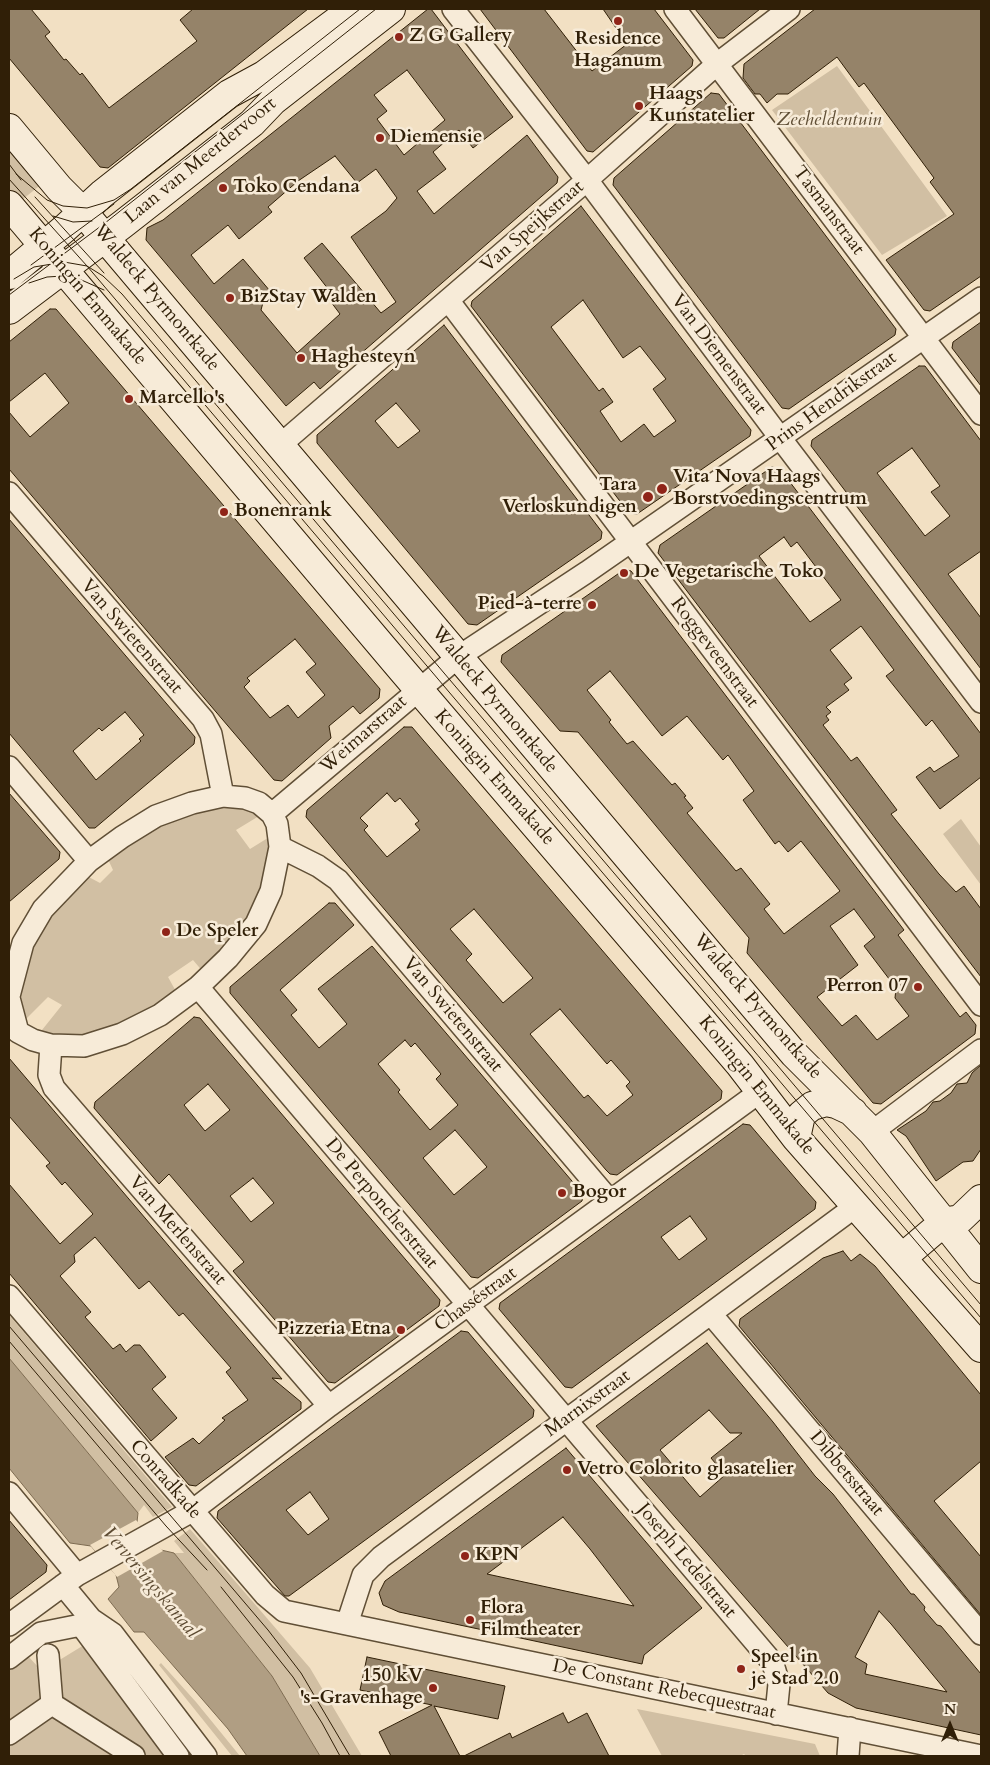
<!DOCTYPE html>
<html>
<head>
<meta charset="utf-8">
<style>
  body { margin:0 }
  #map { position:relative; width:990px; height:1765px; overflow:hidden; background:#f2e0c3; font-family:Cardo,serif }
  canvas { display:block }
  .frame { position:absolute; inset:0; border:10px solid #301f07; pointer-events:none }
  .north { position:absolute; left:925px; top:1700px; width:50px; height:50px; -webkit-text-stroke:4px #f7ebd8; paint-order:stroke; rotate:0deg; font-size:14px; font-weight:700; line-height:20px; text-align:center; color:#301f07 }
  .north::after { content:''; display:block; margin:auto; width:18px; height:22px; background:#301f07; clip-path:polygon(50% 0,100% 100%,50% 72%,0 100%) }
</style>
</head>
<body>
<div id="map">
<canvas width="990" height="1765"></canvas>
<div class="frame"></div>
<div class="north">N</div>
</div>
<script>
const ctx = document.querySelector('canvas').getContext('2d');
ctx.lineJoin = 'round';
function paint(path, color) { ctx.fillStyle = color; ctx.fill(path, 'evenodd'); }
const poly = rows => new Path2D(rows.map(r => 'M' + r).join(''));
function strokePath(path, color, width, dash) { ctx.strokeStyle = color; ctx.lineWidth = width; ctx.lineCap = dash ? 'butt' : 'round'; ctx.setLineDash(dash || []); ctx.stroke(path); }
function label(font, color, halo, rows, align = 'center') {
  ctx.font = font + ' Cardo,serif'; ctx.lineWidth = 5; ctx.setLineDash([]); ctx.textBaseline = 'middle'; ctx.strokeStyle = halo; ctx.fillStyle = color; for (const [text, x, y, turn = 0] of rows) {
    ctx.save(); ctx.translate(x, y); ctx.rotate((+turn || 0) * Math.PI / 180); ctx.textAlign = isNaN(turn) ? turn : align; if (halo) ctx.strokeText(text, 0, 0); ctx.fillText(text, 0, 0); ctx.restore();
  }
}
paint(poly([
  [837,66,947,216,882,255,772,110],
  [9,144,43,183,18,203,9,192],
  [233,807,248,809,259,816,236,830,250,849,271,836,269,876,241,933,204,973,193,960,168,977,178,995,94,1036,38,1035,62,1005,48,997,24,1021,17,981,38,929,85,875,100,883,113,870,106,855,170,820,210,809],
  [961,819,981,847,981,885,943,834],
  [9,1315,172,1507,153,1517,144,1505,138,1513,9,1358],
  [190,1529,310,1668,362,1756,320,1756,272,1676,174,1553,184,1553,174,1541],
  [84,1645,171,1756,9,1756,9,1668,27,1655,40,1669,53,1664],
  [161,1663,196,1702,240,1756,232,1756,159,1665],
  [637,1709,815,1744,820,1756,746,1756,744,1754,740,1756,662,1756]
]), '#d1bfa3');
const water = poly([
  [9,1358,138,1513,137,1522,161,1550,174,1553,272,1676,320,1756,247,1756,228,1729,144,1632,134,1632,108,1599,119,1587,116,1575,91,1546,70,1543,9,1468,9,1358]
]);
paint(water, '#b09e83');
strokePath(water, '#7d6b51', 1);
paint(poly([
  [136,1520,163,1551,117,1577,90,1545]
]), '#f2e0c3');
const building = poly([
  [9,9,31,9,50,32,45,36,64,60,66,59,80,75,82,73,109,108,197,41,180,20,193,9,308,9,108,168,100,167,9,58,9,9],
  [428,9,431,9,513,117,473,148,459,130,433,152,446,169,417,191,434,214,527,135,558,177,557,183,320,389,314,382,286,406,146,240,147,228,163,220,428,9],
  [407,70,445,120,404,155,377,119,387,111,374,95,407,70],
  [335,156,357,183,376,169,397,198,386,211,351,237,396,302,381,313,322,243,304,258,332,294,328,298,340,314,297,353,261,310,265,295,270,291,243,259,214,284,191,255,228,225,239,239,272,212,268,207,298,181,335,156],
  [480,9,544,9,592,71,627,44,603,9,654,9,693,60,692,66,593,152,587,151,480,9],
  [695,9,760,9,724,38,718,38,695,9],
  [815,9,981,9,981,276,930,311,924,310,886,260,954,214,930,182,934,178,864,83,859,87,837,57,788,94,777,94,767,103,760,94,755,94,743,78,744,64,815,9],
  [711,93,719,94,896,329,895,335,789,409,782,408,613,185,614,178,711,93],
  [581,206,751,430,750,436,637,514,629,513,471,306,472,301,581,206],
  [583,300,623,358,640,346,666,379,653,389,676,421,654,437,644,424,621,442,600,411,613,402,603,388,599,391,551,327,583,300],
  [50,309,56,309,380,689,379,698,360,714,353,706,329,726,331,738,282,781,274,780,9,469,9,412,30,437,69,403,45,373,9,402,9,342,50,309],
  [295,639,316,664,306,672,325,695,298,718,288,705,270,718,244,687,250,681,247,678,295,639],
  [981,322,981,386,952,348,953,342,981,322],
  [444,325,602,532,601,539,477,625,468,624,317,443,317,435,444,325],
  [396,403,420,431,398,448,375,421,396,403],
  [919,366,925,366,981,441,981,551,948,574,981,618,981,669,811,446,812,440,919,366],
  [912,448,940,486,931,492,950,516,925,536,877,473,912,448],
  [772,467,780,469,981,734,981,777,940,809,916,777,930,767,934,772,959,756,932,720,926,726,886,676,894,670,861,626,830,650,852,678,844,684,849,690,826,707,831,712,826,716,829,720,823,725,851,761,857,757,897,810,891,814,939,874,956,892,964,886,981,909,981,977,658,553,660,545,772,467],
  [784,537,791,547,797,542,841,600,810,622,759,556,784,537],
  [9,519,195,737,194,744,95,828,89,828,9,733,9,519],
  [125,712,144,735,139,739,141,741,96,780,73,751,99,728,102,731,125,712],
  [625,569,631,571,904,930,898,935,960,1017,966,1012,976,1025,975,1034,881,1104,873,1103,747,953,749,938,578,732,560,731,501,662,502,655,625,569],
  [610,671,662,736,687,716,723,760,728,755,754,791,743,800,775,844,779,841,788,852,801,841,840,891,784,934,764,909,770,904,741,868,736,871,687,813,693,808,684,797,686,796,675,783,672,785,633,741,627,744,609,722,611,720,587,690,610,671],
  [854,909,875,937,864,946,896,988,895,998,909,1016,877,1040,856,1015,842,1026,817,997,858,965,830,926,854,909],
  [404,727,412,727,722,1091,721,1099,617,1175,610,1174,606,1170,306,817,307,810,404,727],
  [387,793,395,802,400,798,419,821,415,824,420,830,387,857,364,830,368,826,360,818,387,793],
  [474,909,533,978,503,1003,466,960,472,954,450,929,474,909],
  [560,1009,607,1064,611,1060,630,1082,626,1086,633,1095,607,1116,588,1095,584,1098,530,1034,560,1009],
  [9,793,60,852,59,859,9,902,9,793],
  [329,903,335,903,354,925,280,990,297,1010,291,1015,319,1048,347,1024,318,989,372,946,583,1194,582,1201,478,1278,471,1277,230,993,230,987,329,903],
  [405,1040,411,1047,415,1043,441,1074,436,1079,458,1105,430,1130,398,1092,400,1090,378,1064,405,1040],
  [455,1130,487,1167,454,1195,423,1158,455,1130],
  [194,1017,200,1018,440,1300,439,1306,335,1383,328,1382,233,1271,244,1262,169,1174,159,1184,94,1108,95,1102,194,1017],
  [208,1084,230,1110,205,1131,184,1105,208,1084],
  [253,1178,274,1203,251,1222,230,1196,253,1178],
  [9,1058,282,1379,272,1378,301,1402,301,1409,196,1486,189,1485,165,1457,193,1438,199,1444,225,1420,222,1418,248,1400,226,1372,231,1368,183,1313,179,1316,149,1281,139,1289,95,1237,74,1255,75,1262,60,1276,91,1312,85,1317,113,1349,120,1344,126,1352,134,1345,140,1345,166,1377,152,1389,177,1418,151,1441,9,1273,9,1184,60,1244,93,1214,65,1182,62,1185,46,1166,50,1163,9,1116,9,1058],
  [981,1065,981,1149,973,1161,963,1162,936,1181,906,1136,897,1130,926,1111,933,1102,940,1101,951,1093,957,1084,967,1083,972,1073,981,1065],
  [743,1124,750,1125,801,1185,816,1202,815,1209,572,1388,565,1387,499,1309,500,1303,743,1124],
  [690,1216,707,1239,679,1260,661,1237,690,1216],
  [843,1251,851,1261,860,1254,875,1266,981,1395,981,1461,934,1501,981,1557,981,1615,739,1326,740,1319,823,1258,843,1251],
  [461,1331,468,1332,534,1410,533,1417,289,1596,285,1596,217,1518,218,1511,461,1331],
  [310,1492,329,1519,308,1535,286,1510,310,1492],
  [707,1343,773,1422,815,1476,833,1494,911,1594,914,1594,925,1607,924,1610,937,1625,941,1626,981,1674,981,1735,856,1708,828,1693,596,1426,707,1343],
  [709,1410,730,1433,742,1433,711,1458,725,1475,700,1497,660,1450,709,1410],
  [879,1611,891,1624,947,1692,865,1674,867,1664,855,1657,879,1611],
  [566,1448,702,1608,644,1655,642,1664,399,1612,383,1605,379,1593,385,1581,566,1448],
  [563,1517,590,1549,634,1606,487,1574,563,1517],
  [9,1520,47,1565,46,1572,9,1600,9,1520],
  [367,1657,505,1686,498,1719,434,1706,460,1756,391,1756,379,1732,432,1705,360,1690,367,1657],
  [563,1713,568,1723,587,1713,609,1756,464,1756,510,1733,512,1738,563,1713]
]);
paint(building, '#958369');
strokePath(building, '#301f07', 1);
const street = poly([
  [453,9,587,180,781,439,981,702],
  [675,9,981,414],
  [448,300,981,1005],
  [279,446,587,180,717,64,789,9],
  [9,493,203,719,211,734,223,796],
  [9,767,89,861],
  [272,814,458,657,587,572,981,298],
  [280,847,318,866,338,880,610,1201],
  [198,987,767,1656,773,1664,779,1684,776,1714],
  [9,996,23,943,43,909,89,861,122,837,156,816,192,803,223,796,245,798,259,803,272,814,277,824,280,847,271,891,256,924,228,958,198,987,160,1015,122,1034,84,1046,51,1045,33,1040,18,1032,9,998],
  [51,1045,49,1075,54,1088,329,1406],
  [872,1132,981,1050],
  [9,1296,265,1595,284,1611,981,1756],
  [711,1314,981,1634],
  [9,1493,77,1575],
  [91,1619,113,1634,206,1756],
  [347,1624,363,1575,381,1557,856,1206],
  [9,1625,77,1575,192,1511,329,1406,761,1091],
  [81,1625,178,1756],
  [48,1655,52,1704],
  [9,1658,41,1633,81,1625,91,1619,63,1585],
  [9,1734,52,1704,134,1756],
  [848,1756,850,1728]
]);
const secondary = poly([
  [9,128,59,188,83,212,794,1054,872,1132,981,1269],
  [9,205,402,670,740,1065,796,1138,981,1348],
  [9,275,64,229,102,194,229,94,264,75,353,9],
  [9,310,123,224,252,123,273,101,391,9],
  [796,1138,801,1115,812,1106,826,1102,836,1104,853,1112],
  [903,1257,944,1222,960,1219,981,1199]
]);
strokePath(street, '#604f36', 24);
strokePath(secondary, '#301f07', 30);
strokePath(street, '#f7ebd8', 21);
strokePath(secondary, '#f7ebd8', 28);
strokePath(poly([
  [9,164,21,180],
  [16,174,47,200,63,206,87,208,114,200,131,189,360,9],
  [9,179,87,266,981,1318],
  [35,197,104,273],
  [53,216,73,222,92,221],
  [31,265,114,204],
  [14,279,34,267,64,262,87,266,103,276,122,294,981,1305],
  [29,283,47,277,63,276,77,278,104,290],
  [9,295,105,223,376,9],
  [9,1326,268,1630,301,1673,350,1756],
  [9,1341,166,1526,207,1570],
  [221,1587,293,1677,322,1723,340,1756]
]), '#301f07', 1);
for (const [x, y, r, color] of [
  [618,21,5,"#8f2418"],
  [399,37,5,"#8f2418"],
  [639,106,5,"#8f2418"],
  [380,138,5,"#8f2418"],
  [223,188,5,"#8f2418"],
  [230,298,5,"#8f2418"],
  [301,358,5,"#8f2418"],
  [129,399,5,"#8f2418"],
  [662,489,6,"#8f2418"],
  [648,497,6,"#8f2418"],
  [224,512,5,"#8f2418"],
  [624,573,5,"#8f2418"],
  [592,605,5,"#8f2418"],
  [166,932,5,"#8f2418"],
  [918,987,5,"#8f2418"],
  [562,1193,5,"#8f2418"],
  [401,1330,5,"#8f2418"],
  [567,1470,5,"#8f2418"],
  [465,1556,5,"#8f2418"],
  [470,1620,5,"#8f2418"],
  [741,1669,5,"#8f2418"],
  [433,1688,5,"#8f2418"]
]) { const dot = new Path2D(); dot.arc(x, y, r, 0, 2 * Math.PI); ctx.fillStyle = color; ctx.fill(dot); strokePath(dot, '#f7ebd8', 2); }
label('bold 19px', '#301f07', '#f7ebd8', [
  ["Z G Gallery",409,37],
  ["Residence",618,40,"center"],
  ["Haganum",618,62,"center"],
  ["Haags",649,95],
  ["Kunstatelier",649,117],
  ["Diemensie",390,138],
  ["Toko Cendana",233,188],
  ["BizStay Walden",240,298],
  ["Haghesteyn",311,358],
  ["Marcello's",139,399],
  ["Vita Nova Haags",673,478],
  ["Borstvoedingscentrum",673,500],
  ["Tara",637,486,"right"],
  ["Verloskundigen",637,508,"right"],
  ["Bonenrank",234,512],
  ["De Vegetarische Toko",634,573],
  ["Pied-à-terre",582,605,"right"],
  ["De Speler",176,932],
  ["Perron 07",908,987,"right"],
  ["Bogor",572,1193],
  ["Pizzeria Etna",391,1330,"right"],
  ["Vetro Colorito glasatelier",577,1470],
  ["KPN",475,1556],
  ["Flora",480,1609],
  ["Filmtheater",480,1631],
  ["Speel in",751,1658],
  ["je Stad 2.0",751,1680],
  ["150 kV",423,1677,"right"],
  ["'s-Gravenhage",423,1699,"right"]
], 'left');
label('italic 19px', '#604f36', '#f7ebd8', [
  ["Zeeheldentuin",829,121]
]);
label('19px', '#301f07', '#f7ebd8', [
  ["Laan van Meerdervoort",201,161,-39],
  ["Tasmanstraat",828,211,53],
  ["Van Speijkstraat",533,227,-41],
  ["Koningin Emmakade",87,297,50],
  ["Waldeck Pyrmontkade",156,298,50],
  ["Van Diemenstraat",718,355,53],
  ["Prins Hendrikstraat",832,402,-36],
  ["Van Swietenstraat",131,637,49],
  ["Roggeveenstraat",714,653,53],
  ["Waldeck Pyrmontkade",494,700,50],
  ["Weimarstraat",364,735,-41],
  ["Koningin Emmakade",494,778,49],
  ["Waldeck Pyrmontkade",757,1007,49],
  ["Van Swietenstraat",452,1015,50],
  ["Koningin Emmakade",756,1086,51],
  ["De Perponcherstraat",381,1204,50],
  ["Van Merlenstraat",177,1231,49],
  ["Chasséstraat",476,1300,-36],
  ["Marnixstraat",588,1404,-36],
  ["Dibbetsstraat",846,1474,50],
  ["Conradkade",165,1480,49],
  ["Joseph Ledelstraat",686,1561,50],
  ["De Constant Rebecquestraat",664,1690,12]
]);
label('italic 20px', '#5d4b32', '#f7ebd8', [
  ["Verversingskanaal",150,1583,50]
]);
</script>
</body>
</html>
